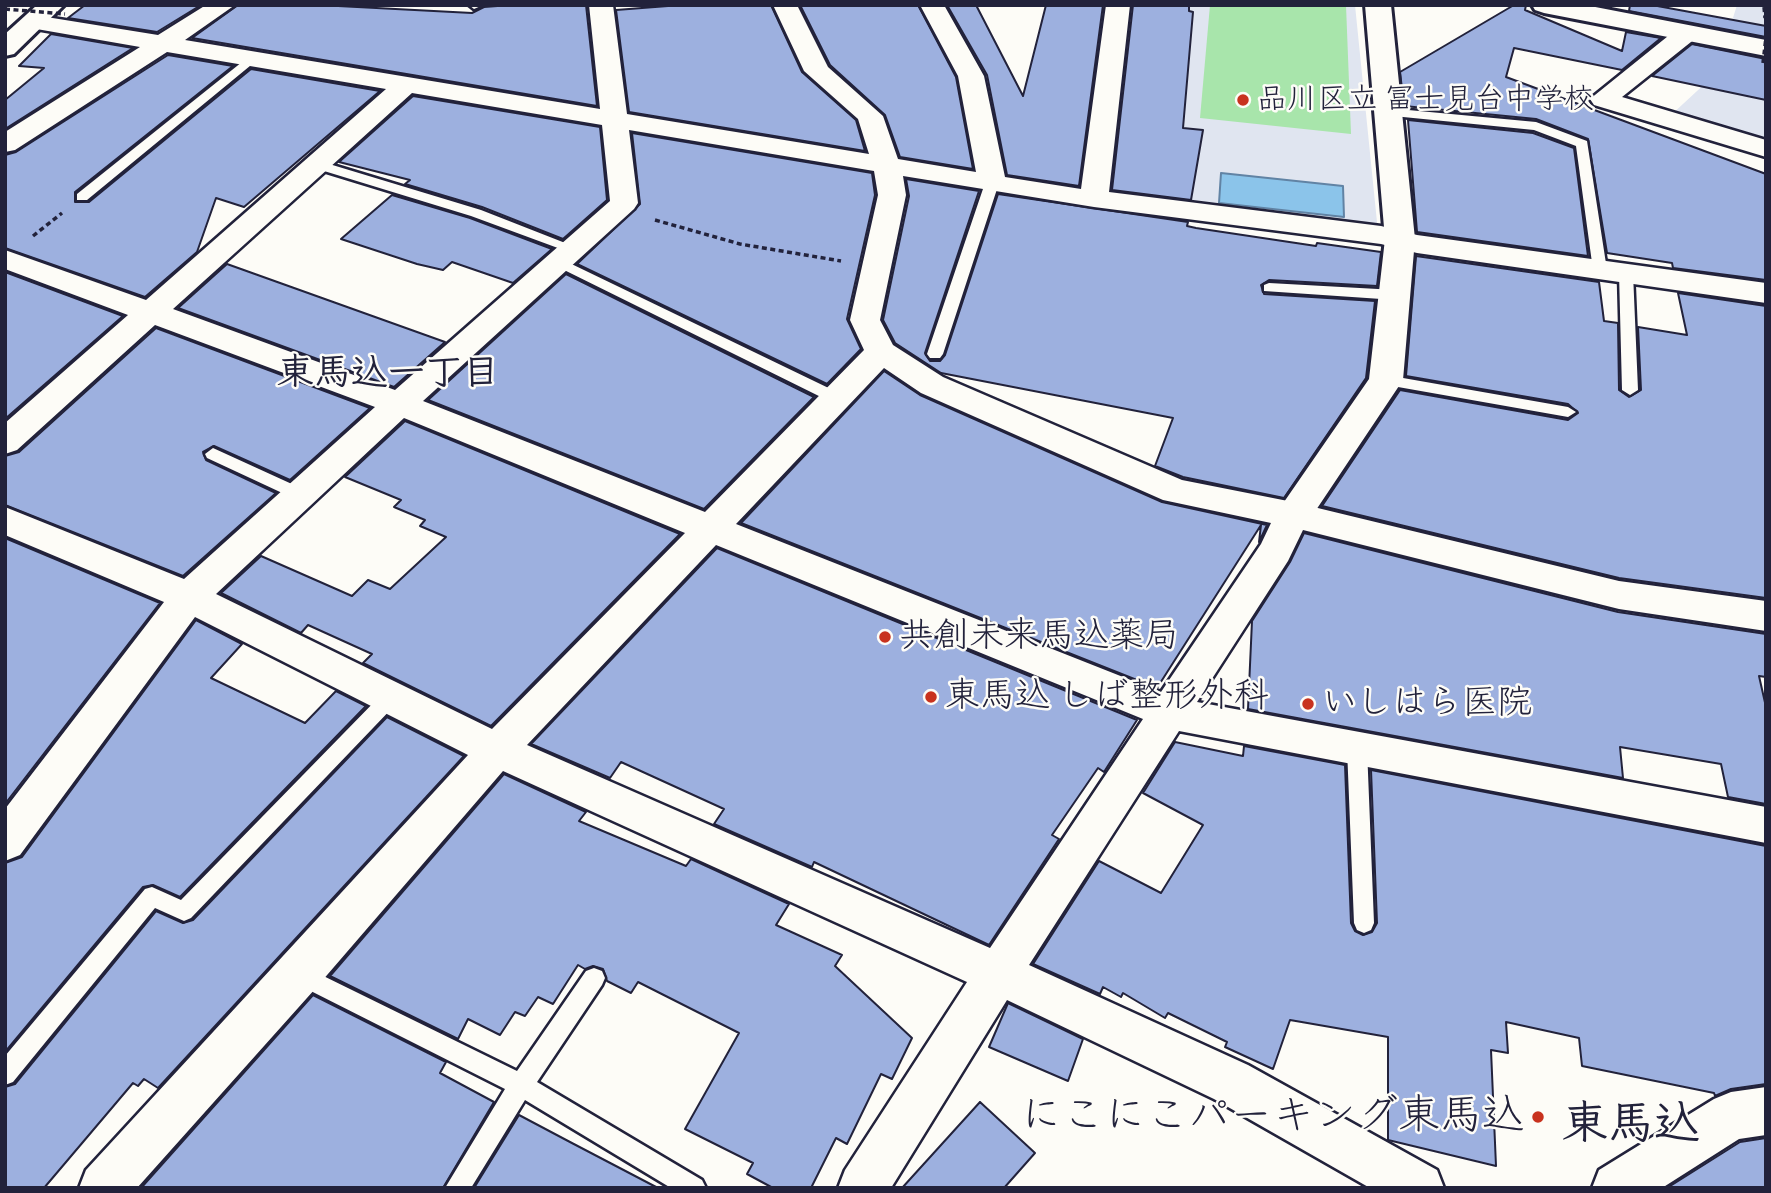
<!DOCTYPE html>
<html>
<head>
<meta charset="utf-8">
<style>
  body { margin:0 }
  #map { position:relative; width:1771px; height:1193px; overflow:hidden; background:#fdfcf7; font-family:Caveat,sans-serif }
  canvas { display:block }
  .frame { position:absolute; inset:0; border:7px solid #22223b; pointer-events:none }
</style>
</head>
<body>
<div id="map">
<canvas width="1771" height="1193"></canvas>
<div class="frame"></div>
</div>
<script>
const ctx = document.querySelector('canvas').getContext('2d');
ctx.lineJoin = 'round';
function paint(path, color) { ctx.fillStyle = color; ctx.fill(path, 'evenodd'); }
const poly = rows => new Path2D(rows.map(r => 'M' + r).join(''));
function strokePath(path, color, width, dash) { ctx.strokeStyle = color; ctx.lineWidth = width; ctx.lineCap = dash ? 'butt' : 'round'; ctx.setLineDash(dash || []); ctx.stroke(path); }
function label(font, color, halo, rows, align = 'center') {
  ctx.font = font + ' Caveat,"Klee One",sans-serif'; ctx.lineWidth = 5; ctx.setLineDash([]); ctx.textBaseline = 'middle'; ctx.strokeStyle = halo; ctx.fillStyle = color; for (const [text, x, y, turn = 0] of rows) {
    ctx.save(); ctx.translate(x, y); ctx.rotate((+turn || 0) * Math.PI / 180); ctx.textAlign = isNaN(turn) ? turn : align; if (halo) ctx.strokeText(text, 0, 0); ctx.fillText(text, 0, 0); ctx.restore();
  }
}
paint(poly([
  [1132,5,1355,5,1378,232,1110,194],
  [1737,5,1766,5,1766,144,1670,116,1737,54,1757,57,1758,40,1728,34]
]), '#e0e5f0');
paint(poly([
  [1210,5,1346,5,1351,134,1200,118]
]), '#a8e5ab');
const water = poly([
  [1221,173,1343,186,1344,217,1219,203,1221,173]
]);
paint(water, '#8bc4ea');
strokePath(water, '#6183a4', 2);
const building = poly([
  [85,5,201,5,157,32,68,18,85,5],
  [238,5,319,5,472,13,484,7,511,5,586,5,597,106,192,38,238,5],
  [681,5,771,5,802,72,856,120,865,151,629,112,616,10,681,5],
  [800,5,918,5,956,77,973,169,900,157,885,115,830,65,800,5],
  [947,5,976,5,1023,96,1046,5,1103,5,1079,186,1007,175,987,75,947,5],
  [1133,5,1189,5,1189,11,1193,12,1183,128,1203,130,1191,200,1112,190,1133,5],
  [1514,5,1526,5,1525,10,1622,51,1626,32,1661,38,1622,70,1514,48,1506,77,1766,174,1766,280,1673,268,1672,263,1607,253,1588,139,1536,119,1404,106,1400,72,1514,5],
  [1630,5,1652,5,1766,26,1766,37,1629,11,1630,5],
  [51,34,133,48,5,129,5,100,44,68,19,66,51,34],
  [1692,44,1766,59,1766,100,1652,76,1692,44],
  [168,55,233,66,75,192,75,202,89,202,251,69,380,91,244,207,216,198,197,252,145,297,5,248,5,155,16,152,168,55],
  [413,96,600,127,607,200,563,239,482,207,405,184,410,180,339,162,413,96],
  [1408,120,1533,133,1574,148,1588,256,1417,232,1408,120],
  [632,133,872,173,875,195,847,319,861,349,827,384,577,264,640,204,632,133],
  [906,179,979,191,925,353,930,361,940,361,945,355,998,194,1188,222,1187,226,1196,228,1316,246,1317,243,1381,252,1377,286,1269,280,1261,285,1264,294,1375,301,1366,378,1284,498,1183,477,1155,466,1173,418,941,373,895,343,883,320,909,196,906,179],
  [392,195,470,218,552,249,513,283,452,262,443,270,417,264,341,239,392,195],
  [1416,256,1599,282,1604,321,1618,323,1619,390,1629,397,1641,390,1638,327,1687,335,1678,293,1766,306,1766,598,1619,578,1322,506,1400,390,1568,420,1578,413,1568,404,1406,376,1416,256],
  [227,264,445,342,394,387,178,308,227,264],
  [5,272,123,316,5,419,5,272],
  [566,274,814,397,704,509,428,400,566,274],
  [156,328,370,408,290,480,214,446,203,452,206,460,276,493,183,576,5,505,5,456,19,452,156,328],
  [884,371,920,395,1162,502,1267,525,1259,542,1261,525,1157,688,741,523,884,371],
  [405,421,680,534,491,726,363,663,372,654,308,625,301,633,221,593,261,556,352,596,368,580,390,589,446,537,420,526,425,520,394,507,401,500,345,477,405,421],
  [1304,533,1618,612,1766,634,1766,677,1759,676,1766,707,1766,804,1728,797,1721,764,1620,747,1623,778,1248,709,1252,621,1290,562,1304,533],
  [5,538,160,603,5,804,5,538],
  [717,548,1137,720,1104,772,1098,768,1052,835,1059,839,989,945,814,862,812,867,714,824,724,809,621,762,610,778,531,744,717,548],
  [196,620,242,644,211,678,305,723,336,691,366,706,180,897,153,885,143,887,5,1052,5,863,22,857,196,620],
  [387,717,464,756,158,1088,144,1079,138,1086,133,1083,44,1188,5,1188,5,1087,15,1084,156,911,183,923,193,920,387,717],
  [1175,742,1243,756,1244,746,1345,765,1351,923,1355,931,1363,935,1372,932,1377,923,1371,770,1766,846,1766,1084,1731,1089,1715,1096,1714,1093,1582,1066,1579,1038,1506,1022,1508,1053,1491,1050,1496,1166,1388,1140,1388,1037,1290,1020,1273,1069,1225,1047,1227,1042,1168,1013,1165,1018,1123,993,1121,997,1103,987,1100,994,1033,964,1099,861,1161,893,1203,825,1143,793,1175,742],
  [504,774,586,812,579,821,686,866,691,859,789,904,776,925,842,955,835,966,912,1038,892,1079,881,1074,847,1144,836,1138,811,1188,773,1188,747,1174,753,1163,685,1129,739,1033,638,982,631,993,607,981,603,969,593,966,585,969,578,965,553,1004,538,997,525,1016,515,1012,500,1035,468,1019,458,1039,330,976,504,774],
  [313,995,446,1062,440,1073,494,1102,443,1188,141,1188,313,995],
  [1008,1003,1083,1039,1068,1081,989,1047,1008,1003],
  [980,1102,1035,1153,1004,1188,902,1188,980,1102],
  [519,1115,570,1142,658,1188,474,1188,519,1115],
  [1766,1138,1766,1188,1667,1188,1740,1142,1766,1138]
]);
paint(building, '#9db0df');
strokePath(building, '#22223b', 2);
const lane = poly([
  [469,5,483,5,474,9,469,5],
  [252,54,258,58,256,61,87,200,77,200,77,194,252,54],
  [1387,108,1536,122,1587,141,1607,270,1605,273,1600,274,1593,270,1576,146,1534,130,1383,115,1383,109,1387,108],
  [316,160,481,210,578,248,576,251,566,251,471,216,311,167,311,161,316,160],
  [992,179,999,183,943,354,940,358,930,358,927,354,985,183,992,179],
  [557,257,841,394,844,398,841,402,831,402,552,264,550,261,557,257],
  [1626,269,1633,273,1638,390,1630,395,1622,390,1619,273,1626,269],
  [1269,283,1396,290,1403,295,1396,300,1264,291,1264,285,1269,283],
  [1386,375,1568,407,1576,412,1568,417,1381,384,1378,380,1386,375],
  [213,448,305,490,307,494,299,500,293,498,207,458,205,454,213,448],
  [389,691,396,694,398,699,396,704,191,918,184,921,155,908,13,1082,5,1085,5,1056,145,889,152,887,181,900,382,694,389,691],
  [1357,740,1364,742,1367,748,1374,923,1371,930,1364,933,1357,930,1354,923,1347,748,1350,742,1357,740],
  [299,964,517,1071,586,971,594,968,602,971,605,978,602,985,537,1082,702,1180,706,1188,671,1188,525,1100,471,1188,445,1188,505,1089,291,981,288,974,291,967,299,964]
]);
const street = poly([
  [206,5,235,5,185,40,600,109,589,5,613,5,627,114,869,154,858,119,804,71,773,5,797,5,828,67,883,116,898,159,976,172,958,76,920,5,944,5,984,76,1005,177,1081,189,1106,5,1130,5,1109,192,1381,226,1417,235,1766,283,1766,303,1417,253,1381,244,1094,207,903,176,906,195,880,320,893,345,943,377,1182,480,1293,502,1619,581,1766,601,1766,631,1619,609,1303,530,1288,561,1197,702,1766,807,1766,843,1179,731,1029,965,1248,1065,1437,1170,1444,1188,1370,1188,1214,1099,1007,1000,891,1188,838,1188,845,1170,967,982,503,771,315,989,137,1188,79,1188,86,1170,468,755,195,617,20,855,5,861,5,809,164,602,5,535,5,507,184,579,375,407,155,325,17,450,5,454,5,423,128,315,5,269,5,250,146,300,386,89,167,52,15,150,5,152,5,132,140,47,25,27,22,22,25,17,34,15,158,35,206,5],
  [412,93,602,125,610,201,395,390,173,309,412,93],
  [629,130,874,171,878,195,850,320,864,350,705,512,423,401,634,209,638,203,629,130],
  [884,368,921,393,1163,500,1271,523,1261,544,1161,692,736,524,884,368],
  [404,418,685,533,492,729,216,594,404,418],
  [716,545,1143,719,990,948,527,745,716,545],
  [1687,26,1696,28,1699,33,1696,38,1622,97,1766,140,1766,157,1594,105,1590,99,1678,28,1687,26],
  [1766,1087,1766,1135,1739,1139,1662,1188,1592,1188,1599,1170,1714,1099,1731,1092,1766,1087]
]);
const secondary = poly([
  [1365,5,1391,5,1415,239,1403,380,1306,525,1293,529,1280,525,1275,515,1369,379,1385,239,1365,5],
  [1532,5,1585,5,1766,40,1766,56,1544,13,1535,10,1532,5]
]);
const highway = poly([
  [37,5,64,5,14,54,5,56,5,34,37,5]
]);
strokePath(lane, '#22223b', 5);
strokePath(street, '#22223b', 5);
strokePath(secondary, '#22223b', 6);
strokePath(highway, '#22223b', 6);
strokePath(poly([
  [1764,7,1765,18],
  [655,220,740,244,841,261],
  [33,236,62,213]
]), '#22223b', 3.5, [5, 3.5]);
paint(lane, '#fdfcf7');
paint(street, '#fdfcf7');
paint(secondary, '#fdfcf7');
paint(highway, '#fdfcf7');
strokePath(poly([
  [5,9,65,14],
  [1763,63,1766,37]
]), '#22223b', 3.5, [5, 3.5]);
for (const [x, y, r, color] of [
  [1243,100,7,"#c8321e"],
  [885,637,7,"#c8321e"],
  [931,697,7,"#c8321e"],
  [1308,704,7,"#c8321e"],
  [1538,1117,7,"#c8321e"]
]) { const dot = new Path2D(); dot.arc(x, y, r, 0, 2 * Math.PI); ctx.fillStyle = color; ctx.fill(dot); strokePath(dot, '#fdfcf7', 2.5); }
label('30px', '#22223b', '#fdfcf7', [
  ["品川区立 冨士見台中学校",1257,100]
], 'left');
label('35px', '#22223b', '#fdfcf7', [
  ["共創未来馬込薬局",899,637],
  ["東馬込 しば整形外科",945,697],
  ["いしはら医院",1322,704]
], 'left');
label('bold 37px', '#22223b', '#fdfcf7', [
  ["東馬込一丁目",388,374]
]);
label('42px', '#22223b', '#fdfcf7', [
  ["にこにこパーキング東馬込",1524,1117]
], 'right');
label('bold 46px', '#22223b', '#fdfcf7', [
  ["東馬込",1631,1126]
]);
</script>
</body>
</html>
